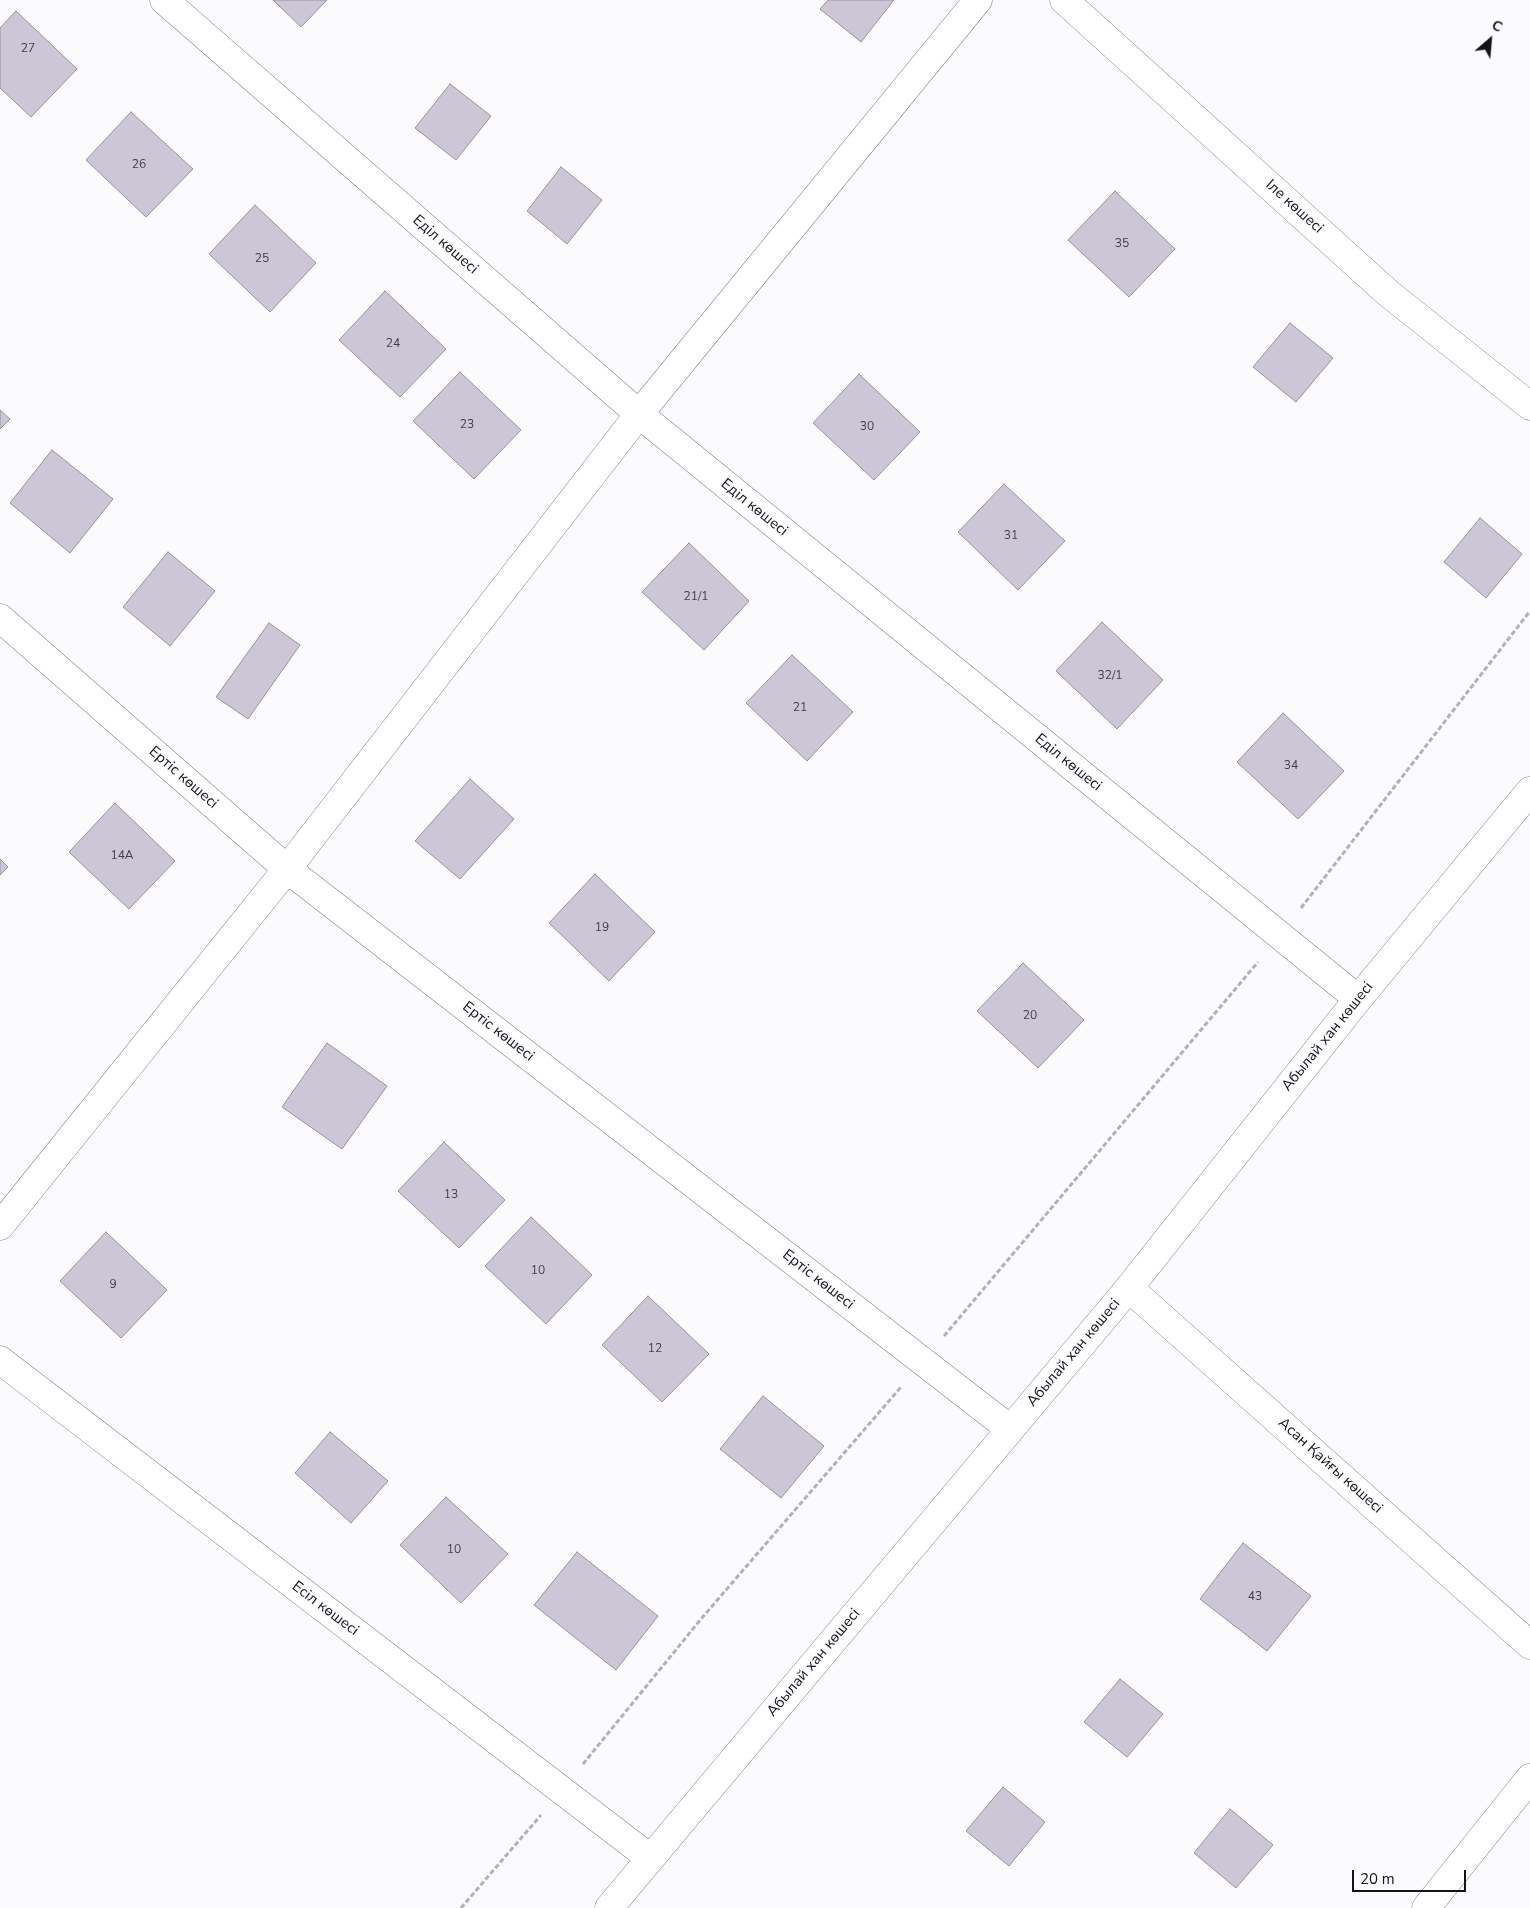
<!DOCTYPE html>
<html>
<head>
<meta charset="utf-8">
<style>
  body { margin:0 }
  #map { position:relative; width:1530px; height:1908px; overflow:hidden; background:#fbfafd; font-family:"Nunito Sans",sans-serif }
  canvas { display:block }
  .north { position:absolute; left:1465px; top:15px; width:50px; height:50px; -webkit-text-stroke:4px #fbfafd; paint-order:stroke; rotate:27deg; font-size:14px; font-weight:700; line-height:20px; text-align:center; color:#161419 }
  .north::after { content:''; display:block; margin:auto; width:18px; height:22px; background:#161419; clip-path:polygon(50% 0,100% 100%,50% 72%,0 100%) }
  .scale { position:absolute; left:1352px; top:1870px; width:114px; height:22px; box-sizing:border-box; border:2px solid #161419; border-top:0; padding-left:6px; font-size:15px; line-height:18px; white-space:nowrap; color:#161419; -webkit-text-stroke:4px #fbfafd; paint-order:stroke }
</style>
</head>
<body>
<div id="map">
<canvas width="1530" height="1908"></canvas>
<div class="north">С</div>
<div class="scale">20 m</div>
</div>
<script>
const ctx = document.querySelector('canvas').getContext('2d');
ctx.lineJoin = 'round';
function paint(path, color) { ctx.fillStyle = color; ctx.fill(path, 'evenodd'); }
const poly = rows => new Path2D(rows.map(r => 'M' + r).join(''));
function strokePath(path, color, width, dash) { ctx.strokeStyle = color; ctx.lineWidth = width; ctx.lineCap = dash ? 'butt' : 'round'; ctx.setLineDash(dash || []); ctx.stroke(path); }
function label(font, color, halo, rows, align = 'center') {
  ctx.font = font + ' "Nunito Sans",sans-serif'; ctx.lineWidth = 4; ctx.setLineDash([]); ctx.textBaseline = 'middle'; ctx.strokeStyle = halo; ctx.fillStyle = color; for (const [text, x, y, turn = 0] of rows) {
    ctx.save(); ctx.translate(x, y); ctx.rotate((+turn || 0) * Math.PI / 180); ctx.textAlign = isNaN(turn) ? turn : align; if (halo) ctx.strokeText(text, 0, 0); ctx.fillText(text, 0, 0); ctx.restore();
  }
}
const building = poly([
  [273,0,327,0,301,27,273,0],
  [828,0,894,0,861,42,820,9,828,0],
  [16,11,77,69,31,117,0,88,0,28,16,11],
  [450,84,491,116,456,160,415,128,450,84],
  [131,112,193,169,146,217,86,160,131,112],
  [561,167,602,200,567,244,527,211,561,167],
  [1115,191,1175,249,1129,297,1068,240,1115,191],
  [255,205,316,263,270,312,209,254,255,205],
  [385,291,446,349,400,397,339,340,385,291],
  [1290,323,1333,358,1296,402,1253,367,1290,323],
  [460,372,521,430,474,479,413,421,460,372],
  [859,374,920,432,874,480,813,423,859,374],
  [0,410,10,419,0,429,0,410],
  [52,450,113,499,70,553,10,503,52,450],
  [1004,484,1065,541,1018,590,958,532,1004,484],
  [1480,518,1522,554,1486,598,1444,562,1480,518],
  [689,543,749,601,704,650,642,592,689,543],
  [168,552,215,591,170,646,123,607,168,552],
  [1102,622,1163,680,1117,729,1056,671,1102,622],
  [269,623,300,645,248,719,216,697,269,623],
  [792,655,853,712,807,761,746,703,792,655],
  [1283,713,1344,771,1298,819,1237,762,1283,713],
  [470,779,514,819,460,879,415,841,470,779],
  [115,803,175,861,129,909,69,852,115,803],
  [0,859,8,867,0,875,0,859],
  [595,874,655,932,609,981,549,923,595,874],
  [1023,963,1084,1020,1038,1068,977,1011,1023,963],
  [327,1043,387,1086,342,1149,282,1107,327,1043],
  [444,1142,505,1200,459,1248,398,1191,444,1142],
  [531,1217,592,1275,546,1324,485,1266,531,1217],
  [106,1232,167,1290,121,1338,60,1281,106,1232],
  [648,1296,709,1354,662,1402,602,1345,648,1296],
  [763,1396,824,1446,781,1498,720,1449,763,1396],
  [330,1432,388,1481,351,1523,295,1473,330,1432],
  [446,1497,508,1554,461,1603,400,1545,446,1497],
  [1243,1543,1311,1596,1267,1651,1200,1599,1243,1543],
  [577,1552,658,1616,616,1670,534,1605,577,1552],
  [1120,1679,1163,1714,1127,1757,1084,1722,1120,1679],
  [1003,1787,1045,1822,1009,1866,966,1831,1003,1787],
  [1230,1809,1273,1845,1236,1888,1194,1853,1230,1809]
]);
paint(building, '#cdc6d7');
strokePath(building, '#96909f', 1);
const minor = poly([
  [164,0,639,414,1358,999],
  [1064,0,1388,293,1530,406],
  [0,618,287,869,1010,1429],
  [0,1226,287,869,639,414,978,0],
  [1129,1288,1530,1645],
  [0,1360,650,1858],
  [609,1908,1129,1288,1358,999,1530,791],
  [1426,1908,1530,1778]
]);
strokePath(minor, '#86808f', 29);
strokePath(poly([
  [1301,908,1530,611],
  [944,1336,1258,962],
  [583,1764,701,1619,901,1387],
  [461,1908,541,1815]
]), '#b2b1b5', 3, [5, 2.5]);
strokePath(minor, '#fff', 28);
label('12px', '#444048', null, [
  ["27",28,49],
  ["26",139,165],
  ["35",1122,244],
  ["25",262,259],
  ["24",393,344],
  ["23",467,425],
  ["30",867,427],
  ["31",1011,536],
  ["21/1",696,597],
  ["32/1",1110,676],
  ["21",800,708],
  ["34",1291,766],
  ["14А",122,856],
  ["19",602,928],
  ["20",1030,1016],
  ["13",451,1195],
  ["10",538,1271],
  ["9",113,1285],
  ["12",655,1349],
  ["10",454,1550],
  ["43",1255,1597]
]);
label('15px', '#161419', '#fbfafd', [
  ["Іле көшесі",1294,207,42],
  ["Еділ көшесі",445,245,41],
  ["Еділ көшесі",754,508,39],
  ["Еділ көшесі",1068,763,39],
  ["Ертіс көшесі",183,778,41],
  ["Ертіс көшесі",498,1032,38],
  ["Абылай хан көшесі",1328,1037,-51],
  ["Ертіс көшесі",818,1280,38],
  ["Абылай хан көшесі",1074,1353,-50],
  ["Асан Қайғы көшесі",1330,1466,42],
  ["Есіл көшесі",325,1609,37],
  ["Абылай хан көшесі",814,1663,-50]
]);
</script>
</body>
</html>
